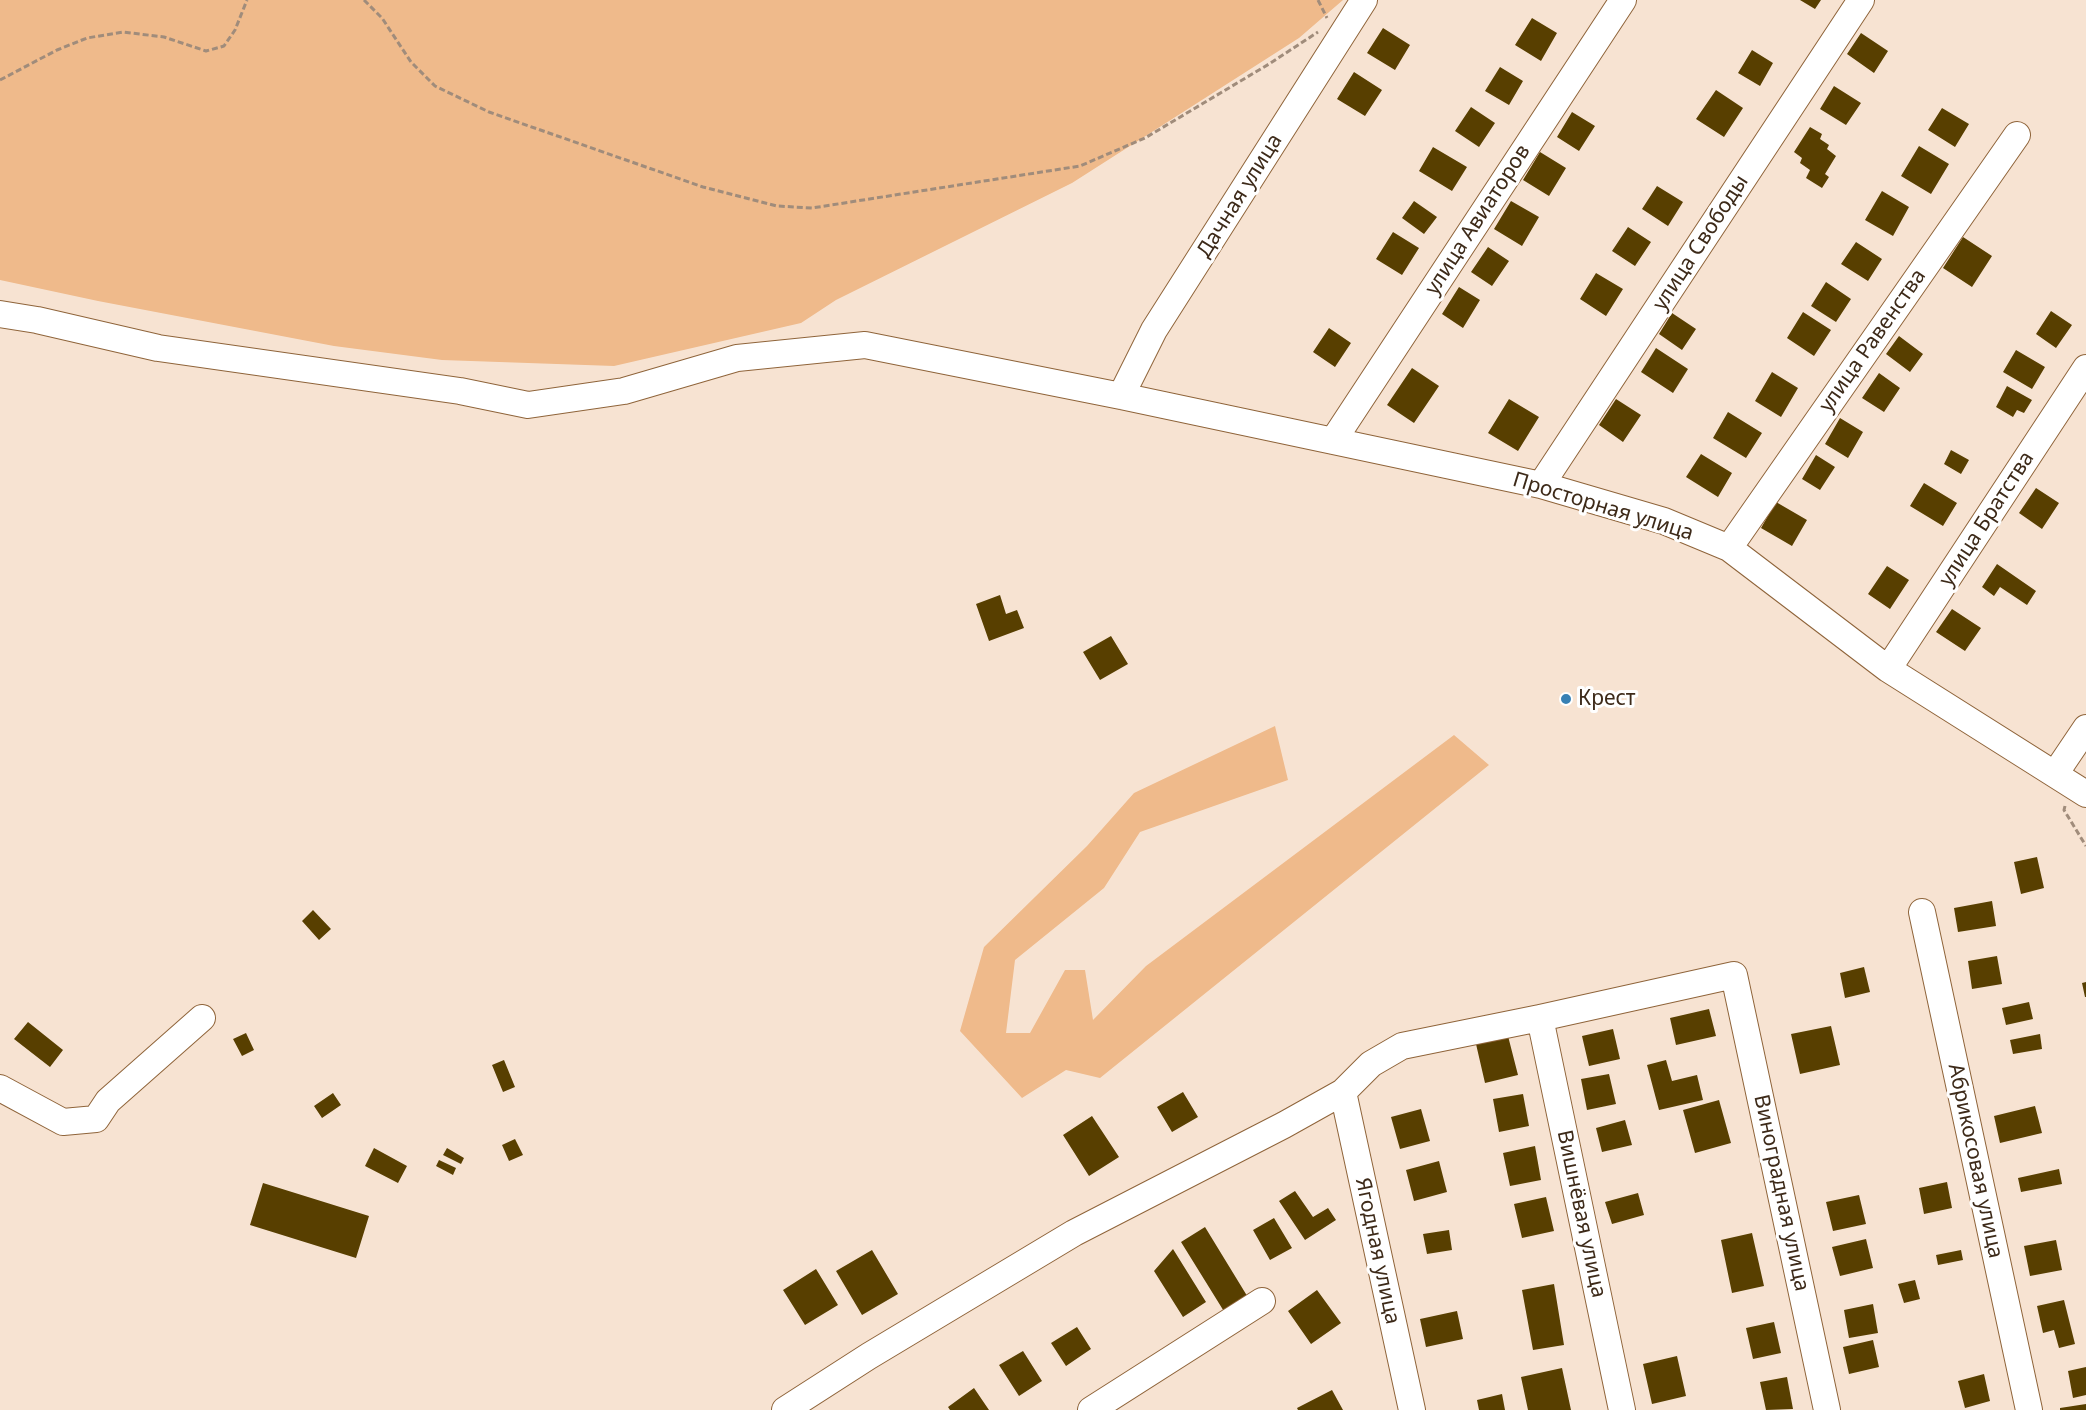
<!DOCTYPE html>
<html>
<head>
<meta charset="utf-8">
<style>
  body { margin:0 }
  canvas { display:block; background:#f7e3d2 }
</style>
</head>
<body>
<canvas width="2086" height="1410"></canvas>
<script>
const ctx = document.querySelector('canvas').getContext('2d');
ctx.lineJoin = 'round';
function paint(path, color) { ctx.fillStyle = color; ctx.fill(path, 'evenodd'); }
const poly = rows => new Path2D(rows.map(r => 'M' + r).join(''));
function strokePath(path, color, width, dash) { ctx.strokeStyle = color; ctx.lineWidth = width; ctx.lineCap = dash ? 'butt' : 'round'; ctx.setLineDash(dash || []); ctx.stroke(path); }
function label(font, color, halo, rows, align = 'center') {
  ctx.font = font + ' "Noto Sans",sans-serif'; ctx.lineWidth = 6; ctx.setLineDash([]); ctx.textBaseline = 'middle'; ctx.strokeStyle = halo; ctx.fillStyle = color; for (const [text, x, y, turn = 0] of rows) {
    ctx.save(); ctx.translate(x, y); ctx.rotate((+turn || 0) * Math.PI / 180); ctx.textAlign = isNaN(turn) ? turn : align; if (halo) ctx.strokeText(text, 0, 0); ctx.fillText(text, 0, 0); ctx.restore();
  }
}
paint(poly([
  [0,0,1343,0,1299,38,1072,183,836,300,801,323,614,366,442,360,334,346,98,301,0,280],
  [1275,726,1288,780,1140,832,1104,888,1015,960,1006,1033,1030,1033,1065,970,1085,970,1093,1020,1146,966,1454,735,1489,765,1100,1078,1066,1070,1022,1098,960,1031,984,947,1087,846,1134,793]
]), '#efba8b');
paint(poly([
  [1800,0,1821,0,1815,9],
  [1532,18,1557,33,1541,61,1515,45],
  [1383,28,1410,45,1395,70,1367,53],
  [1861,33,1888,51,1874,73,1847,54],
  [1752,50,1773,63,1760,86,1738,73],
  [1500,67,1523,81,1509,105,1485,91],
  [1354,72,1382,90,1365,116,1337,99],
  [1834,86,1861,103,1846,125,1820,109],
  [1716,90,1743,108,1724,137,1696,119],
  [1471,107,1495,123,1479,147,1455,131],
  [1942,108,1969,124,1955,147,1928,130],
  [1572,112,1595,126,1579,151,1557,137],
  [1810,127,1822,134,1820,139,1829,145,1827,149,1836,156,1825,174,1829,177,1822,188,1806,178,1810,170,1800,163,1802,158,1794,152],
  [1919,146,1949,164,1931,194,1901,176],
  [1433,147,1467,167,1452,191,1419,171],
  [1540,152,1566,168,1549,196,1523,180],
  [1657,186,1683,202,1668,226,1642,209],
  [1882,191,1909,207,1893,236,1865,220],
  [1414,201,1437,217,1424,234,1402,218],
  [1511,201,1539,217,1522,246,1494,229],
  [1628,227,1651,242,1635,266,1612,251],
  [1393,232,1419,248,1402,275,1376,259],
  [1963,237,1992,256,1972,287,1943,268],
  [1856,242,1882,259,1868,281,1841,264],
  [1488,247,1509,261,1492,286,1471,272],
  [1596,273,1623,289,1606,316,1580,299],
  [1826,282,1851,299,1836,322,1811,306],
  [1459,287,1480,300,1463,328,1442,314],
  [2051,311,2072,325,2056,348,2036,334],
  [1803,312,1831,330,1814,356,1787,338],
  [1672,313,1696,329,1682,350,1659,334],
  [1329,328,1351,343,1335,367,1313,352],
  [1899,336,1923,354,1910,372,1886,354],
  [1656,348,1688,369,1673,393,1641,372],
  [2016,350,2045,367,2032,389,2003,372],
  [1412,368,1439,386,1414,423,1387,405],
  [1772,372,1798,388,1781,417,1755,401],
  [1879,373,1900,388,1884,412,1862,398],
  [2007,386,2032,400,2024,413,2017,410,2013,417,1996,407],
  [1509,399,1539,417,1518,451,1488,433],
  [1616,399,1641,415,1623,442,1599,425],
  [1728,412,1762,433,1746,458,1713,438],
  [1840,418,1863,432,1848,458,1825,444],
  [1951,450,1969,460,1961,474,1944,464],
  [1701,454,1732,473,1718,497,1686,477],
  [1816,455,1835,467,1820,490,1802,479],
  [1924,483,1957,503,1943,526,1910,506],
  [2036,488,2059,503,2042,529,2019,513],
  [1776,502,1807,520,1792,546,1761,528],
  [1997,564,2036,591,2027,605,2000,587,1994,596,1982,587],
  [1887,566,1909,580,1890,609,1868,594],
  [1000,595,1006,614,1017,610,1024,628,989,641,976,604],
  [1952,609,1981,628,1965,651,1936,632],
  [1111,636,1128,664,1100,680,1083,652],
  [2037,857,2044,888,2021,894,2014,862],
  [1992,901,1996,926,1958,932,1954,908],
  [313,910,331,929,319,940,302,921],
  [1997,956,2002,984,1972,989,1968,961],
  [1864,967,1870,992,1845,998,1840,973],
  [2086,982,2086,997,2085,997,2082,983],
  [2029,1002,2033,1019,2006,1025,2002,1008],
  [1709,1009,1716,1036,1676,1045,1670,1018],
  [28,1022,63,1050,50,1067,14,1039],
  [1831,1026,1840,1065,1800,1074,1791,1034],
  [1613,1029,1620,1059,1589,1066,1582,1036],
  [246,1033,254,1050,242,1056,233,1039],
  [2040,1034,2042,1049,2013,1054,2010,1040],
  [1508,1036,1518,1075,1485,1083,1476,1044],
  [504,1060,515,1087,503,1092,492,1065],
  [1666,1060,1672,1081,1697,1075,1703,1100,1659,1110,1647,1065],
  [1609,1074,1616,1104,1587,1110,1581,1079],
  [1183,1092,1198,1117,1172,1132,1157,1107],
  [333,1093,341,1105,322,1118,314,1106],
  [1523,1094,1529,1126,1499,1132,1493,1099],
  [1719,1100,1731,1143,1695,1153,1683,1110],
  [2035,1106,2042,1133,2000,1143,1994,1116],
  [1421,1109,1430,1141,1400,1149,1391,1117],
  [1092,1116,1119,1157,1089,1176,1063,1135],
  [1625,1120,1632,1145,1602,1152,1596,1128],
  [515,1139,523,1155,509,1161,502,1145],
  [1535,1146,1541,1180,1510,1186,1503,1153],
  [374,1148,407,1166,398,1183,365,1166],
  [447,1148,464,1158,461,1164,443,1155],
  [439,1160,456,1168,453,1175,436,1166],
  [1439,1161,1447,1192,1414,1201,1406,1170],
  [2059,1169,2062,1184,2021,1192,2018,1178],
  [1947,1182,1952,1208,1924,1214,1919,1188],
  [263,1183,369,1216,356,1258,250,1225],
  [1295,1191,1313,1217,1328,1208,1336,1220,1305,1240,1279,1201],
  [1638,1193,1644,1215,1612,1224,1605,1202],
  [1859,1195,1866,1224,1833,1231,1826,1202],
  [1546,1197,1554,1231,1522,1238,1514,1204],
  [1274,1218,1292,1248,1270,1260,1253,1230],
  [1205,1227,1249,1299,1225,1313,1181,1242],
  [1449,1230,1452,1250,1427,1254,1423,1234],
  [1752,1233,1764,1286,1732,1293,1721,1240],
  [1866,1239,1873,1268,1840,1276,1832,1247],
  [2056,1240,2062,1270,2030,1276,2024,1246],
  [1173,1249,1206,1302,1183,1317,1154,1271],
  [872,1250,898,1294,862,1315,836,1271],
  [1961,1250,1963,1260,1938,1265,1936,1255],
  [816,1269,838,1305,805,1325,783,1290],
  [1915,1280,1920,1299,1904,1303,1898,1284],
  [1554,1284,1564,1345,1533,1350,1522,1290],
  [1317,1290,1341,1323,1311,1344,1288,1311],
  [2064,1300,2075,1344,2059,1348,2054,1330,2043,1333,2037,1306],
  [1873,1304,1878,1333,1849,1338,1844,1310],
  [1457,1311,1463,1339,1426,1347,1420,1319],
  [1774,1322,1781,1353,1753,1359,1746,1328],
  [1077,1327,1091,1349,1066,1366,1051,1343],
  [1873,1340,1879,1367,1849,1374,1843,1347],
  [1023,1351,1042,1381,1019,1396,999,1365],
  [1677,1356,1686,1396,1652,1404,1643,1364],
  [2086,1367,2086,1395,2073,1398,2068,1371],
  [1562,1368,1571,1410,1528,1410,1521,1377],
  [1984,1374,1990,1401,1965,1408,1958,1381],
  [1787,1377,1793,1409,1766,1410,1760,1382],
  [974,1388,989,1410,950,1410,948,1407],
  [1332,1390,1343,1410,1298,1410,1297,1408],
  [1502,1394,1505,1410,1479,1410,1477,1400],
  [2086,1404,2086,1410,2060,1410,2060,1408]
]), '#583f00');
const minor = poly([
  [0,314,37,320,158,348,460,391,528,405,624,391,737,358,865,345,1121,396,1541,485,1664,521,1729,548,1888,669,2086,794],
  [1121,396,1154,330,1364,0],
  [1333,441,1623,0],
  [1541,485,1861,0],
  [1729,548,2017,135],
  [1888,669,2086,368],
  [2055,774,2086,728],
  [1922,912,2029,1410],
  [1540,1018,1622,1410],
  [0,1088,63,1122,96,1119,108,1101,202,1018],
  [1343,1092,1412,1410],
  [785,1410,869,1356,1074,1233,1284,1125,1343,1092,1371,1064,1402,1046,1540,1018,1734,975,1827,1410],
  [1091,1410,1262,1301]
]);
strokePath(minor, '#8f643a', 28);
strokePath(poly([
  [364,0,382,18,411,62,435,86,489,112,703,187,777,206,812,208,1080,166,1145,138,1269,64,1318,32],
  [1318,0,1327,18],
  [0,80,57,50,87,38,123,32,164,37,206,51,224,46,235,30,247,0],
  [2065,806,2064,810,2086,846]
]), '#a08c7b', 3, [6, 3]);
strokePath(minor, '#fff', 26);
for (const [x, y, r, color] of [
  [1566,699,6,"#3780b4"]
]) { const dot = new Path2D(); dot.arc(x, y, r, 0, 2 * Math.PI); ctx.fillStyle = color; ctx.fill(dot); strokePath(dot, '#fff', 2); }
label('21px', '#3d2a19', '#fff', [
  ["Дачная улица",1240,196,-58],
  ["улица Авиаторов",1478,220,-57],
  ["улица Свободы",1701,243,-57],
  ["улица Равенства",1873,341,-55],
  ["Просторная улица",1603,507,17],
  ["улица Братства",1987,519,-57],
  ["Абрикосовая улица",1975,1161,78],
  ["Виноградная улица",1781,1193,78],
  ["Вишнёвая улица",1581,1214,78],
  ["Ягодная улица",1377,1251,78]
]);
label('21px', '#3d2a19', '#fff', [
  ["Крест",1578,699]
], 'left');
</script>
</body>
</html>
